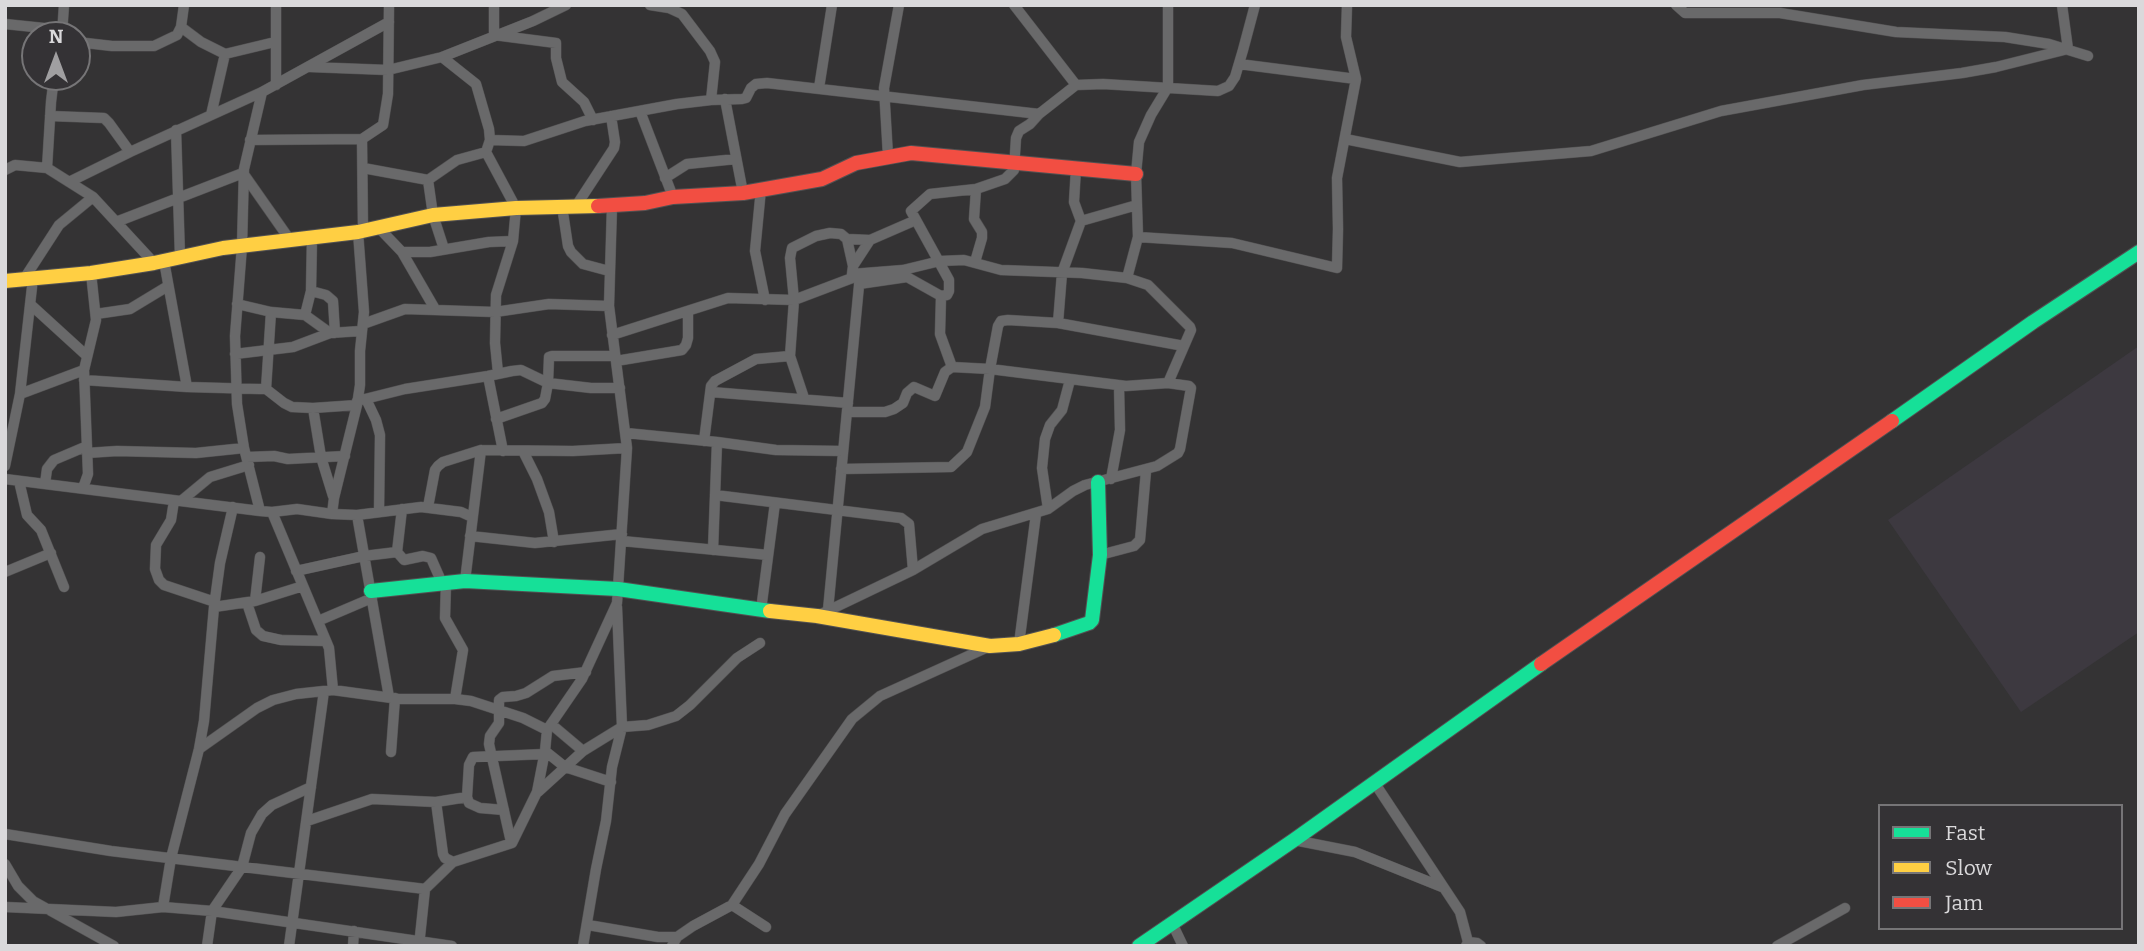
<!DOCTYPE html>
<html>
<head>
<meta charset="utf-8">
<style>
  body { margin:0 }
  #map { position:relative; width:2144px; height:951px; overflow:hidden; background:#343334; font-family:Bitter,serif }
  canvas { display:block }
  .frame { position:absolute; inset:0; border:7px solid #dad9db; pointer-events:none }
  .legend { position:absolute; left:1878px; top:804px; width:245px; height:126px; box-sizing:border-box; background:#343235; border:2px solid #767577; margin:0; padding:9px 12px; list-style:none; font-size:21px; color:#dad9db }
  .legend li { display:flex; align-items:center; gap:14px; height:35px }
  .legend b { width:35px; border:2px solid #767577 }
  .north { position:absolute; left:21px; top:21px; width:70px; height:70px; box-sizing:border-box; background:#343235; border:2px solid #767577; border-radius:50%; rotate:0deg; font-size:19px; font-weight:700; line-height:28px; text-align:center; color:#dad9db }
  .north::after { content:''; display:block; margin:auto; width:24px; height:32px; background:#a09fa1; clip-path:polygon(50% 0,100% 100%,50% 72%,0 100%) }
</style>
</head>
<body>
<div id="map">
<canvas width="2144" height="951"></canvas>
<div class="frame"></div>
<ul class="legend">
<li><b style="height:9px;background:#16e098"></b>Fast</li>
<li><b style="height:9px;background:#ffcf43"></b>Slow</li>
<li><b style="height:9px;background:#f24e42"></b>Jam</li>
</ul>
<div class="north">N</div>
</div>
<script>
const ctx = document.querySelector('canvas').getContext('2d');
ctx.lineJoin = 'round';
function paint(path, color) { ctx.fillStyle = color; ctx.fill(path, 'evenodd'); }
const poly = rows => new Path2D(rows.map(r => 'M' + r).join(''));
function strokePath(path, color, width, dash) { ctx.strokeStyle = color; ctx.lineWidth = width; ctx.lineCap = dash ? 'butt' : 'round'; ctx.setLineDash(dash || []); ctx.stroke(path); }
paint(poly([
  [2139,346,2139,632,2021,712,1888,520]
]), '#3d3940');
const street = poly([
  [494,5,494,35,556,43,556,58,562,82,584,102,593,120],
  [650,5,669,8,682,14,710,51,715,62,711,100],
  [1014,5,1076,85],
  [1676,5,1685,13,1780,13,1896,32,2005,37,2049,44,2088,56],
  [5,24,63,30],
  [181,27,201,42,225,54,275,42],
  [62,34,64,5],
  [77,42,112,46,154,46,177,35,181,27,184,5],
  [442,57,533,21,566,5],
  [1239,64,1356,79],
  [310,67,388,70,442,57,476,84,489,129,490,140,486,152,516,208,513,241,496,295,495,343,498,373],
  [276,85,276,5],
  [819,88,832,5],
  [725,99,743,193],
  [640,111,673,197],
  [211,115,225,54],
  [50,116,104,118,109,123,130,152],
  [176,130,180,257],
  [362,139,363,231],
  [1345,139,1460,162,1591,151,1721,111,1863,85,1962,73,1996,67,2068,49,2062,5],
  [250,140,362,139,383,125,388,94,389,5],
  [490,140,524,141,585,121,677,104,711,100,742,99,746,98,751,88,756,84,767,83,1039,114],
  [888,156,884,88,899,5],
  [47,168,51,102,54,77],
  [363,168,428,180,457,160,486,152],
  [5,170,15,165,47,168,93,197,154,263],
  [665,178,687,164,736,159],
  [428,180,433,215,444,249],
  [69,182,130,152,262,92,389,22],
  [761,189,755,251,765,300],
  [562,206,568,246,571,252,583,264,609,271],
  [576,206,614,148,615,142,611,116],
  [1081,221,1137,205],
  [116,222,243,173,290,240],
  [378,227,402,252,435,309],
  [1138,237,1232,243,1337,268,1338,229,1337,178,1356,79,1346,37,1347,5],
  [402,252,430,252,489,242,513,241],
  [164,261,187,387],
  [975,262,982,238,982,232,974,219,976,189],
  [853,266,870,240],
  [903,270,907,277,941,296,947,295,949,291,949,280,911,211,930,194,976,189,1005,179,1014,170,1016,138,1019,131,1030,124,1039,114,1076,85,1103,84,1218,91,1229,86,1235,77,1243,50,1255,5],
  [852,274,903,270,940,261,964,260,1001,270,1082,273,1127,278,1148,285,1190,327,1191,330,1168,383],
  [1127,278,1138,237,1136,174,1139,142,1151,115,1168,87,1168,5],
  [24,279,59,225,93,197],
  [859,284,907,277],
  [311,291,326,295,333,301,335,333],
  [941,296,940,334,952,367],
  [30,304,87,356],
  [237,304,271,312,305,315,330,333],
  [96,314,130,309,168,286],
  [305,315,311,291,312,237],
  [1058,323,1184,346],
  [363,324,405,309,495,312,549,304,609,306],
  [612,335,728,298,794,300,860,275],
  [235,354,293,347,330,333,361,331],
  [616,361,682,350,686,345,688,338,688,312],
  [488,376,503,451],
  [84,380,187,387,259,389,266,389,284,403,292,407,313,408,357,405],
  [266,389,271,312],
  [711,392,848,403],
  [20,394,84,370],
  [804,398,790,356,794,300,790,258,792,248,816,236,830,233,841,234,847,239,870,240,916,220],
  [366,399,376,420,380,435,379,512],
  [357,401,405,389,488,376,512,371,521,370,548,383,591,388,620,388],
  [313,408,321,457,333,496],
  [496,419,542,403,545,399,548,383,549,357,552,356,615,356],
  [626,433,717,442,776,450,843,451],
  [704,441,711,386,715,381,756,359,790,356],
  [523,451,537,479,549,512,554,542],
  [87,453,117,451,196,453,244,448],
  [247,457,274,456,288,459,345,456],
  [5,466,20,394,33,278],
  [841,469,951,467,967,452,985,407,990,369,998,326,1001,321,1008,320,1058,323,1062,273,1081,221,1074,202,1076,168],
  [5,479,260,511,272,512,297,509,332,514,357,515,421,507,461,512,472,517],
  [1111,479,1120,430,1119,386],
  [19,481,27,515,41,530,64,587],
  [45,484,47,469,54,460,87,446],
  [83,488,88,474,84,370,96,320,91,273],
  [715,495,901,518,909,524,913,570],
  [174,501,171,520,156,545,155,569,159,580,164,585,215,602],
  [181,501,210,477,249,465],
  [428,507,435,470,438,466,443,462,481,450,573,451,627,448],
  [1048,509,1042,468,1045,439,1050,425,1062,410,1070,380],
  [260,511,244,448,237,404,235,336,242,246,244,169,262,92],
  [272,512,329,648,333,690],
  [332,514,334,498,357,405,360,385,360,351,364,312,358,232],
  [357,515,389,697],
  [470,536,535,543,622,534],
  [622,541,768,555],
  [713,550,717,442],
  [397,552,404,560,423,556,431,558,442,583],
  [397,552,402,509],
  [1100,555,1134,546,1140,540,1146,471],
  [296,571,364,556,397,552],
  [5,572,51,553],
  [465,581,481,450],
  [446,582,445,618,463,650,455,699],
  [255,601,260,557],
  [247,603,256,630,263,636,281,640,326,641],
  [214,607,255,601,303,586],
  [761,610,775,503],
  [828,610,860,275,852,274,853,266,847,239],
  [817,616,913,570,982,529,1048,509,1073,491,1085,485,1157,466,1178,453,1180,449,1191,388,1189,386,1168,383,1126,386,990,369,952,367,945,372,935,396,914,387,907,393,903,403,894,409,885,412,847,412],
  [318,621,372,598],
  [1019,644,1036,514],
  [551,724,583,751],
  [199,749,257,708,273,700,296,694,333,690,399,699,455,699,471,701,523,718,547,730],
  [545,751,565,767,611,782],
  [391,752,395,698],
  [1374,782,1460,912,1468,942,1466,946],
  [538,792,583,751,622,727,648,725,676,716,690,705,737,658,760,643],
  [436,802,443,854,445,858,453,862],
  [504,810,480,808,469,803,467,797,469,765,473,757,545,754],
  [307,821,372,799,436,802,467,797],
  [5,834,111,851,425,889],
  [1294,840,1355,852,1442,887],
  [511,842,489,744,490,736,499,723,499,700,503,697,516,696,526,693,553,676,586,672],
  [5,864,18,886,33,901,114,946],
  [732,905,766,927],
  [5,907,116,912,163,907,212,911,452,946],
  [163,907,171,858,199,749,204,721,214,607,220,563,233,507],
  [1172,923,1183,946],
  [588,925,658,937,677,937],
  [1468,942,1477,943,1481,946],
  [207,946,212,911,242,867,251,833,262,814,272,805,311,787],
  [289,946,324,691],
  [353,946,354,931],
  [419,946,425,889,453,862,512,843,537,792,545,751,547,730,582,679,617,603,627,448,609,306,612,206],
  [583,946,596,869,606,821,612,767,622,727,617,607],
  [672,946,677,937,693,926,732,905,759,864,785,814,852,719,880,696,988,647],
  [1777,946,1845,908]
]);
const fast = poly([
  [1892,421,2033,322,2139,252],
  [371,591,465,581,618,589,770,611],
  [1054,635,1089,623,1092,620,1100,555,1098,482],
  [1139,946,1294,840,1541,664]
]);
const slow = poly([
  [5,281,91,273,154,263,223,248,358,232,433,215,516,208,598,206],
  [770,611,817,616,990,646,1019,644,1054,635]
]);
const jam = poly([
  [598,206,645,203,673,197,743,193,822,179,856,163,911,153,1136,174],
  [1541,664,1892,421]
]);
strokePath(street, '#525152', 11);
strokePath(fast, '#525152', 16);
strokePath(slow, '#525152', 16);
strokePath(jam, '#525152', 16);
strokePath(street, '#69696a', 10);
strokePath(fast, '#16e098', 14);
strokePath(slow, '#ffcf43', 14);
strokePath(jam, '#f24e42', 14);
</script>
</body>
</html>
